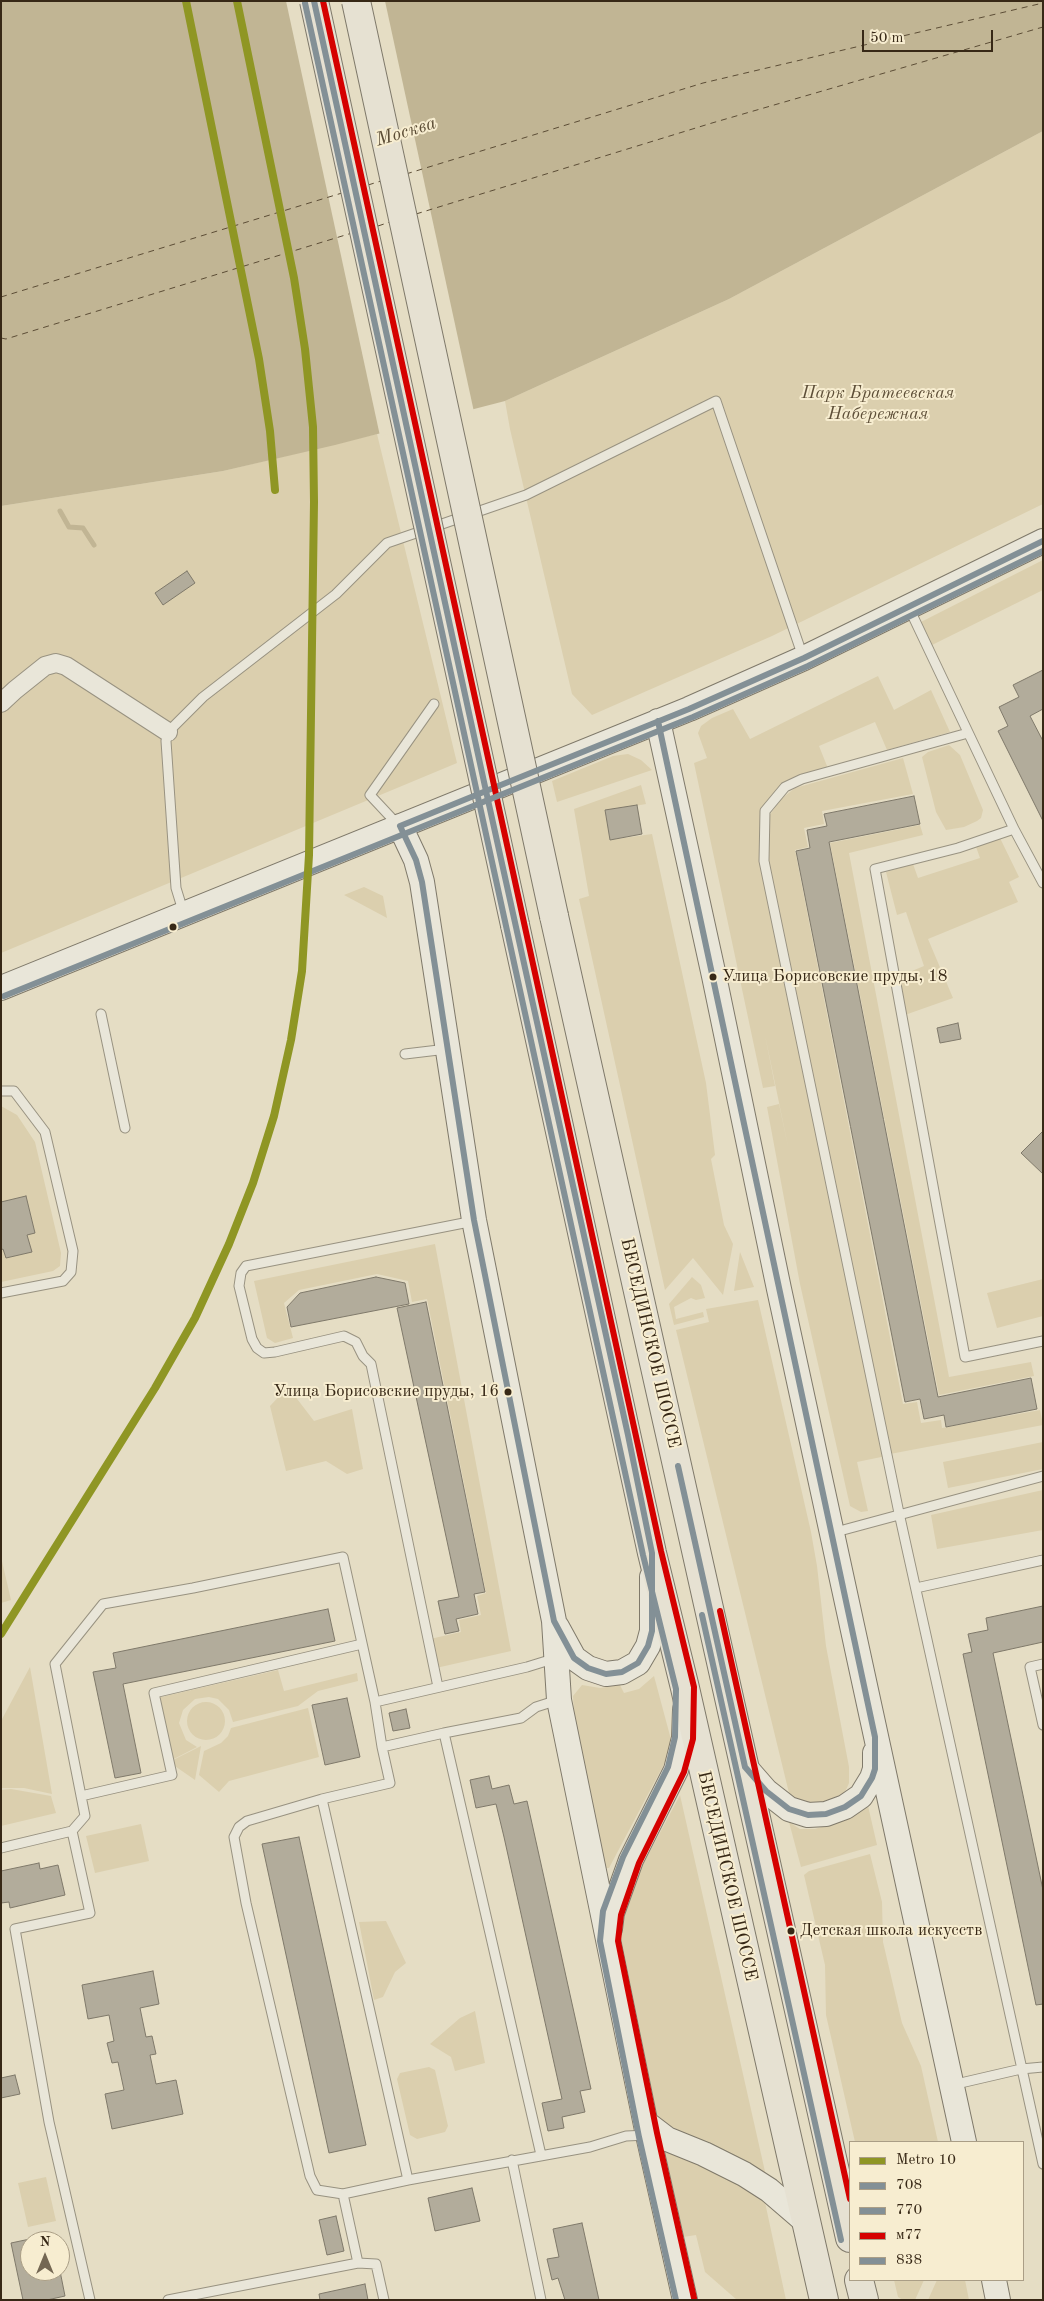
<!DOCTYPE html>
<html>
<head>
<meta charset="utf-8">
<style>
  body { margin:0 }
  #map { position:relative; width:1044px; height:2301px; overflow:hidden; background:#e5ddc4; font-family:"Old Standard TT",serif }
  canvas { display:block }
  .frame { position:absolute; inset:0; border:2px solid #372816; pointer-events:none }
  .legend { position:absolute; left:849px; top:2141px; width:175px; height:140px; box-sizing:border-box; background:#f7edd0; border:1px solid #aa9e86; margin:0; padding:6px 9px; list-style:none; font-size:15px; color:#372816 }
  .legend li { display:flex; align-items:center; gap:10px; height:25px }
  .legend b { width:25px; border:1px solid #aa9e86 }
  .north { position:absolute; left:20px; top:2231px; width:50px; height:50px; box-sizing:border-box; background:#f7edd0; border:1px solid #aa9e86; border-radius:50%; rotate:0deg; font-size:14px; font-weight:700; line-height:20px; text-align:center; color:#372816 }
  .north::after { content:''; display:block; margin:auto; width:18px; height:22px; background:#746753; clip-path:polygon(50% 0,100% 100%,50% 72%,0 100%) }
  .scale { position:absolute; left:862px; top:30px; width:131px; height:22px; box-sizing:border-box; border:2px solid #372816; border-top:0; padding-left:6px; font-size:15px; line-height:18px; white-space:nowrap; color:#372816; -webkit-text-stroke:4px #f7edd0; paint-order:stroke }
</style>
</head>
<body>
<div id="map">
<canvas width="1044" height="2301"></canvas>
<div class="frame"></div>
<ul class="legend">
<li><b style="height:6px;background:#8f9624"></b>Metro 10</li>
<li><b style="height:6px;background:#839096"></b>708</li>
<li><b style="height:6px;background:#839096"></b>770</li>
<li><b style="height:6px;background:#d50100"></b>м77</li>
<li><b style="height:6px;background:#839096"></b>838</li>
</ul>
<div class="north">N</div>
<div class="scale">50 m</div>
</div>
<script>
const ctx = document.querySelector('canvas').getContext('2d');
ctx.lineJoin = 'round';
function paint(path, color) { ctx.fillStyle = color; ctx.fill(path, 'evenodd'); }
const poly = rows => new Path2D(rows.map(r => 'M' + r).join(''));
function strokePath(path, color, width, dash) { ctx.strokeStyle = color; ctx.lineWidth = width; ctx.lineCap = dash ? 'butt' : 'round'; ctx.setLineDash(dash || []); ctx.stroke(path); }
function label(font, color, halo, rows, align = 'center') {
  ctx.font = font + ' "Old Standard TT",serif'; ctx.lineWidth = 4; ctx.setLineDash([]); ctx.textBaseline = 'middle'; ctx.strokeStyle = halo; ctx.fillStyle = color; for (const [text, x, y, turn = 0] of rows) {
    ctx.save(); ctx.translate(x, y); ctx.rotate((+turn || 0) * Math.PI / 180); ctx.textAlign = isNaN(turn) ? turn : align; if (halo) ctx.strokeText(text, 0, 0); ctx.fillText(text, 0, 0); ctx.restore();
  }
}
paint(poly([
  [1043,131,1043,504,772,636,592,715,572,694,510,429,505,401,729,299],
  [377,434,457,763,1,953,1,506,223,471],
  [1043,560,1043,590,932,645,921,622],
  [878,676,894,710,931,690,950,732,887,750,875,722,819,746,829,771,785,787,765,811,764,861,886,1456,857,1462,868,1511,861,1512,850,1506,800,1284,767,1107,779,1104,789,1151,765,1035,775,1086,763,1088,694,763,707,758,698,733,701,726,712,718,733,709,750,739],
  [949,745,960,755,983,810,981,818,977,821,964,827,946,830,936,812,922,757,928,752],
  [628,754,641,760,652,770,557,802,552,781,613,756],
  [903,758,913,794,822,811,824,824,804,828,808,847,795,850,903,1404,917,1402,921,1423,941,1420,942,1428,1040,1410,1043,1425,890,1454,766,860,769,816,781,799,795,788],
  [641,785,646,804,605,811,610,840,652,834,706,1083,715,1155,711,1159,724,1225,733,1244,723,1295,693,1258,665,1290,579,899,589,896,574,809],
  [920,825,923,835,849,853,949,1377,1031,1362,1034,1376,939,1395,830,843],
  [999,836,1019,877,1009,882,1018,902,928,939,953,998,902,1016,895,978,924,966,906,912,897,915,886,872,913,864,918,878,980,858,975,844],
  [364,887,383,896,387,918,344,895],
  [1,1106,17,1115,35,1142,61,1253,60,1266,53,1271,1,1282],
  [435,1244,511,1651,436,1668,430,1639,461,1632,459,1620,481,1615,477,1596,486,1593,427,1299,412,1302,408,1281,377,1274,299,1290,284,1303,293,1338,275,1343,267,1338,254,1281],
  [740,1252,754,1287,734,1291],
  [692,1277,701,1285,705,1298,696,1300,691,1298,674,1307,676,1319,703,1312,704,1317,674,1325,669,1304],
  [1043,1279,1043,1316,997,1328,987,1293],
  [758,1300,811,1532,817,1566,826,1646,849,1767,849,1783,846,1790,840,1797,818,1807,796,1800,789,1793,676,1330,709,1322,706,1309],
  [288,1387,314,1421,352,1409,363,1469,347,1474,326,1461,286,1471,270,1406],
  [1043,1442,1043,1469,948,1488,943,1462],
  [1043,1490,1043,1530,937,1549,931,1515],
  [1,1557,11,1600,1,1603],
  [30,1667,52,1794,24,1788,1,1788,1,1721],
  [278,1670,284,1691,357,1673,358,1681,318,1691,298,1706,233,1722,229,1710,218,1699,209,1697,195,1699,183,1710,179,1723,186,1740,197,1747,170,1761,157,1698],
  [654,1676,673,1747,609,1868,604,1868,574,1715,573,1696,582,1685,600,1688,620,1685,624,1693,639,1689],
  '187 1721a19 19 0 1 1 38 0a19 19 0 1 1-38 0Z',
  [308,1708,319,1757,229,1781,219,1792,199,1775,204,1751,221,1743,228,1736,231,1728],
  [201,1746,195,1780,169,1762],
  [11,1789,51,1796,56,1813,1,1826,1,1790],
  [680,1795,766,2176,737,2159,660,2121,655,2111,618,1926,618,1912],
  [866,1797,877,1845,801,1867,789,1822,800,1829,815,1829,834,1823],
  [141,1824,149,1861,95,1873,86,1836],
  [870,1854,882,1902,883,1942,902,2023,921,2066,938,2142,855,2142,826,2015,825,1965,804,1875,809,1871],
  [386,1921,406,1963,395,1972,383,1997,374,2000,359,1922],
  [475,2011,485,2063,455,2071,451,2057,430,2044,460,2018],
  [429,2067,435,2070,448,2126,445,2132,417,2139,410,2135,397,2079,400,2073],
  [663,2153,670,2153,763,2193,786,2300,737,2300,705,2272,696,2235,683,2237],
  [46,2177,56,2221,28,2227,18,2183],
  [894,2280,924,2280,915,2300,903,2300,898,2297],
  [937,2280,965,2280,969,2300,928,2300]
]), '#dbcfae');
paint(poly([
  [1,1,1043,1,1043,131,729,299,505,401,335,445,223,471,1,506]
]), '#c1b594');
paint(poly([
  [286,1,385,1,474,412,380,436]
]), '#e5ddc4');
strokePath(poly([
  [60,511,69,527,83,528,94,545]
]), '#c1b594', 5);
strokePath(poly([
  [406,174,703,83,1043,3],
  [368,185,381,181],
  [416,214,712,123,1043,27],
  [378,226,390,222],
  [1,297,342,193],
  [1,338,6,339,352,233]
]), '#5c4d36', 1, [6, 5]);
const building = poly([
  [187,571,195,583,163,605,155,593,187,571],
  [1043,670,1043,709,1030,716,1043,741,1043,821,998,731,1008,726,999,707,1019,697,1013,685,1043,670],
  [914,796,920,824,829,842,938,1397,1031,1378,1037,1409,946,1427,944,1415,924,1419,920,1399,905,1402,796,851,810,848,807,830,827,826,824,814,914,796],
  [637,805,642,834,610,840,605,810,637,805],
  [958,1023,961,1039,940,1043,937,1028,958,1023],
  [1043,1131,1043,1174,1021,1153,1043,1131],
  [26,1196,35,1233,27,1235,32,1252,6,1258,3,1249,1,1250,1,1202,26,1196],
  [376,1277,405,1283,409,1304,291,1327,287,1307,300,1293,376,1277],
  [426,1302,485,1592,474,1594,478,1614,456,1619,459,1631,445,1634,438,1601,459,1597,397,1308,426,1302],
  [1043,1606,1043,1642,993,1653,1043,1890,1043,2004,1036,2005,963,1654,972,1652,968,1634,988,1630,986,1618,1043,1606],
  [328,1609,335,1641,123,1684,141,1773,115,1778,93,1672,116,1668,113,1653,328,1609],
  [347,1698,360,1757,325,1765,312,1705,347,1698],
  [406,1709,410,1728,393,1731,389,1713,406,1709],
  [489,1776,492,1789,509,1785,514,1804,527,1801,591,2089,580,2091,585,2112,562,2117,564,2128,548,2131,542,2103,562,2099,504,1837,496,1804,476,1808,470,1780,489,1776],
  [299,1837,366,2145,329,2153,262,1844,299,1837],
  [39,1863,40,1869,58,1865,65,1895,10,1908,9,1902,1,1903,1,1871,39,1863],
  [153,1971,159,2004,140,2008,146,2037,152,2036,156,2054,150,2055,156,2084,176,2080,183,2114,112,2129,105,2094,124,2090,118,2062,112,2063,107,2043,114,2041,109,2015,88,2019,82,1985,153,1971],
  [15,2075,20,2094,1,2098,1,2078,15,2075],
  [472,2188,480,2221,435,2231,428,2198,472,2188],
  [336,2216,344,2251,327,2255,319,2220,336,2216],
  [582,2223,599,2300,565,2300,558,2278,552,2280,547,2259,559,2257,553,2229,582,2223],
  [30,2239,30,2271,60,2271,65,2296,47,2300,23,2300,11,2243,30,2239],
  [365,2284,368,2300,320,2300,319,2294,365,2284]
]);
paint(building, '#b2ac9b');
strokePath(building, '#7f796a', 1);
const lane = poly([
  [909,608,1014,829,958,848,875,869,938,1213,965,1357,1043,1341],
  [968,733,802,779,785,787,765,811,764,861,899,1513,1043,2164],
  [399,826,370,795,434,704],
  [1014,829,1043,883],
  [184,914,176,888,166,741,168,732,203,697,336,594,387,543,526,495,716,401,803,657],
  [101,1014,125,1128],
  [405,1054,447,1049],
  [1,1091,14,1091,45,1132,73,1251,71,1272,63,1281,1,1293],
  [832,1533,1043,1476],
  [916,1588,1043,1560],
  [1043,1664,1030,1667,1043,1725],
  [438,1687,371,1364,363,1356,356,1342,344,1336,275,1352,264,1353,257,1348,252,1339,239,1286,241,1273,246,1266,474,1221],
  [375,1702,382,1747],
  [444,1733,521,1718,536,1707,558,1700],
  [81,1796,172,1775,154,1693,362,1644],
  [322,1799,408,2180,343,2194,317,2190,310,2176,246,1903,234,1837,239,1827,247,1821,322,1799],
  [322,1799,390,1783,382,1747,444,1733,541,2155],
  [1,1848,72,1831],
  [952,2085,1021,2069,1043,2067],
  [512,2160,541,2300],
  [408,2180,590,2147,626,2136,648,2135],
  [343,2194,358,2263],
  [90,2300,49,2122,15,1929,90,1913,72,1831,85,1816,55,1664,103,1604,193,1588,343,1557,375,1702,527,1667,556,1658],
  [168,2300,358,2263,376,2264,384,2300]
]);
const street = poly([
  [1,703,15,690,45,666,56,663,66,666,168,732]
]);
const secondary = poly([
  [658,721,714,976,779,1289,964,2142],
  [400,826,416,860,422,882,474,1220,554,1621,559,1700,648,2135,685,2300],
  [1,988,689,709,804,658,1043,541],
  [557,1627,574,1658,588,1668,606,1674,622,1672,638,1663,648,1646,652,1631,652,1577],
  [745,1767,766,1791,789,1809,808,1815,826,1814,845,1807,861,1796,872,1778,875,1769,875,1753],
  [610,1929,612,1913,631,1860,676,1770,684,1738,685,1710],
  [646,2123,667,2139,704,2154,744,2174,769,2190,805,2221],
  [994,2280,998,2300]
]);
const primary = poly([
  [554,916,850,2238],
  [515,925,652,1553,685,1688,824,2300],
  [859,2280,864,2300]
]);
strokePath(lane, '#989281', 11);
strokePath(street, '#989281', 20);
strokePath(secondary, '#7f796a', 26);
strokePath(primary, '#7f796a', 30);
strokePath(lane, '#e9e6d9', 9);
strokePath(street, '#e9e6d9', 18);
strokePath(secondary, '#e9e6d9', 24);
strokePath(primary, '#e6e1d2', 28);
const primaryBridge = poly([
  [314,1,515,925],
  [356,1,554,916]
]);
strokePath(primaryBridge, '#7f796a', 30, []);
strokePath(primaryBridge, '#e6e1d2', 28);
strokePath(poly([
  [314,1,486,791],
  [658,721,875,1737,875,1769,872,1778,861,1796,845,1807,826,1814,808,1815,789,1809,766,1791,745,1767,678,1466],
  [486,791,628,1435,652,1553,652,1631,648,1646,638,1663,622,1672,606,1674,588,1668,574,1658,554,1621,474,1220,422,882,416,860,400,826,486,791],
  [486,791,689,709,804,658,1043,541]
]), '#839096', 6);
strokePath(poly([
  [305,3,643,1555,676,1689,675,1737,668,1767,623,1857,603,1911,600,1941,639,2137,676,2300],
  [702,1615,841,2240]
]), '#839096', 6);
strokePath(poly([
  [323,1,661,1551,694,1687,693,1739,684,1772,639,1863,621,1915,618,1941,657,2133,694,2298],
  [720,1611,850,2199]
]), '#d50100', 6);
strokePath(poly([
  [4,996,693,717,808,666,1043,551]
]), '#839096', 6);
strokePath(poly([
  [186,1,259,359,270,431,275,490],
  [1,1634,155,1388,195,1318,229,1244,253,1183,274,1116,291,1040,302,971,309,855,314,502,313,427,305,349,294,278,237,1]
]), '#8f9624', 8);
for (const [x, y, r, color] of [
  [173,927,4.5,"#372816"],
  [713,977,4.5,"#372816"],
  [508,1392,4.5,"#372816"],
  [791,1931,4.5,"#372816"]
]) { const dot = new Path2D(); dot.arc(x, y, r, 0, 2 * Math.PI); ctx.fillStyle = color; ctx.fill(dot); strokePath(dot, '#f7edd0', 2); }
label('17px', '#372816', '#f7edd0', [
  ["Улица Борисовские пруды, 18",722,977],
  ["Улица Борисовские пруды, 16",499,1392,"right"],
  ["Детская школа искусств",800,1931]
], 'left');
label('italic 18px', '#5e4f38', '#f7edd0', [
  ["Парк Братеевская",878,393],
  ["Набережная",878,414]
]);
label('18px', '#372816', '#f7edd0', [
  ["БЕСЕДИНСКОЕ ШОССЕ",650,1343,77],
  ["БЕСЕДИНСКОЕ ШОССЕ",727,1876,77]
]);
label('italic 19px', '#5c4d36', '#f7edd0', [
  ["Москва",406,132,-17]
]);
</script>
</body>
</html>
